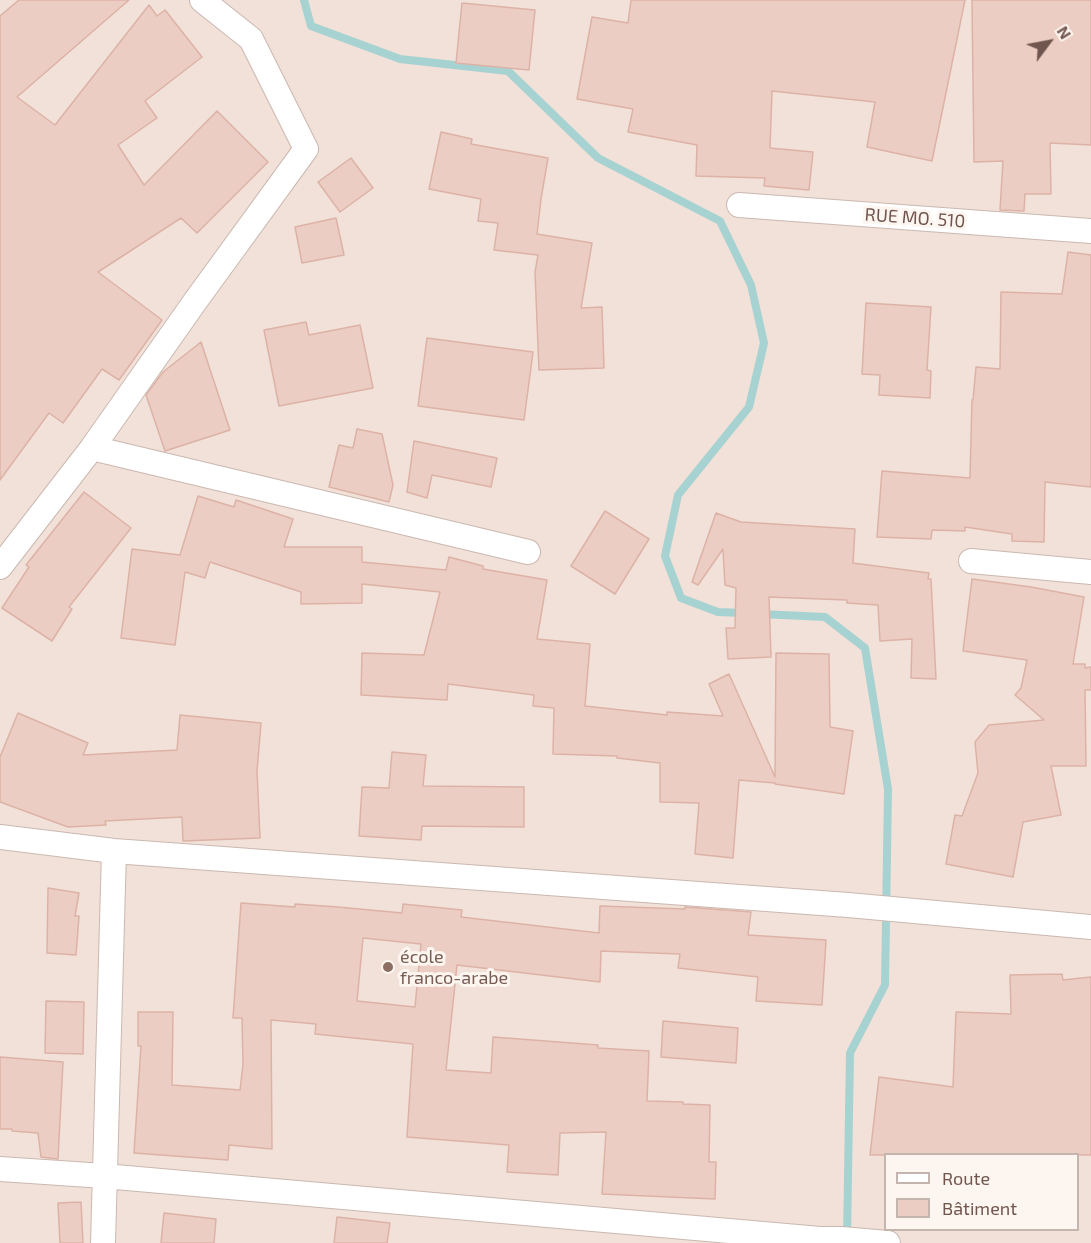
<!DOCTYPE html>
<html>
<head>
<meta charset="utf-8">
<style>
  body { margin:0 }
  #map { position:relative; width:1091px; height:1243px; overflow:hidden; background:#faf0e9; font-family:"Exo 2",sans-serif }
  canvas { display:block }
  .legend { position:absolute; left:884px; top:1153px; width:195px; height:78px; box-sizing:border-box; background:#fdf5ef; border:2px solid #c5b5af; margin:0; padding:8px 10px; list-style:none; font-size:18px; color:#71564f }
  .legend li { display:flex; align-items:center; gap:12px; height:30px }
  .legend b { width:30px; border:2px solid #c5b5af }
  .north { position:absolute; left:1019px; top:12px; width:60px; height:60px; -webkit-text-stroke:4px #fdf5ef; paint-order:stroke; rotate:58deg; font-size:16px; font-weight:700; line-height:24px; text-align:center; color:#71564f }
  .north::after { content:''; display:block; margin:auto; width:21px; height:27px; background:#71564f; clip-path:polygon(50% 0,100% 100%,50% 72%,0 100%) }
</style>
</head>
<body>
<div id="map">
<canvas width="1091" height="1243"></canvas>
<ul class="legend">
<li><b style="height:8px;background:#fff"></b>Route</li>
<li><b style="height:16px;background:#eccdc3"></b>Bâtiment</li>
</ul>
<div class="north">N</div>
</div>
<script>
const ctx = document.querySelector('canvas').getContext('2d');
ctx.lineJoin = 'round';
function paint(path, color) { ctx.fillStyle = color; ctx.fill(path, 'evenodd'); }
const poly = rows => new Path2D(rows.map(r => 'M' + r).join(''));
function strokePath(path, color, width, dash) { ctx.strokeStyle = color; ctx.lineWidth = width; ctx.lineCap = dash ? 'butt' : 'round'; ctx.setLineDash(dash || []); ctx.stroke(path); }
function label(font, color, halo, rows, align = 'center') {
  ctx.font = font + ' "Exo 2",sans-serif'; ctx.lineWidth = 6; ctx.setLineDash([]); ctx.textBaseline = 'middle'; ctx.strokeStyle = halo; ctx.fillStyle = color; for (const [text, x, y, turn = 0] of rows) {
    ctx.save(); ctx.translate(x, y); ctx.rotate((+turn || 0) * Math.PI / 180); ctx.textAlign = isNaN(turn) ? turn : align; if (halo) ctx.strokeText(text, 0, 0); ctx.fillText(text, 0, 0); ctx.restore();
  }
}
paint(poly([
  [0,0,1091,0,1091,1243,0,1243],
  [886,1154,1078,1154,1078,1230,886,1230]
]), '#f1e1d8');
strokePath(poly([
  [304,0,311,26,400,59,508,71,598,158,720,221,751,285,764,343,749,407,678,495,665,556,681,598,718,612,744,613],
  [760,614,825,617,865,648,888,789,885,985,850,1053,847,1238]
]), '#a7d2d2', 8);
const building = poly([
  [19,0,129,0,17,97,55,125,149,5,157,16,165,10,202,57,145,101,157,118,118,145,144,185,217,111,268,162,197,233,181,218,98,272,162,320,119,380,102,369,63,423,49,413,0,480,0,16,19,0],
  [631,0,965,0,932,161,867,147,875,102,772,91,770,148,813,152,809,190,764,186,765,178,696,176,697,145,628,132,633,109,577,99,592,17,628,23,631,0],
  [972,0,1091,0,1091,145,1050,143,1051,194,1025,194,1024,211,1000,210,1003,161,974,162,972,0],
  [462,3,535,10,529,70,456,63,462,3],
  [441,132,472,139,471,144,548,158,541,199,537,234,592,243,581,308,602,307,604,368,539,370,535,272,538,255,494,250,498,223,478,221,481,199,429,189,441,132],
  [351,158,373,188,340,212,318,182,351,158],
  [336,218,344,255,302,263,295,227,336,218],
  [1068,252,1091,255,1091,487,1045,482,1044,542,1012,541,1012,534,965,527,965,531,932,530,931,539,877,537,882,471,970,478,972,400,973,400,976,367,1000,369,1001,292,1062,294,1068,252],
  [866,303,931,307,927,370,931,371,930,398,879,395,880,375,862,374,866,303],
  [306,322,309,335,360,325,373,388,279,406,264,330,306,322],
  [427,338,533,352,524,420,418,406,427,338],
  [201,342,230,430,165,451,146,395,163,372,201,342],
  [357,429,382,434,393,485,389,502,329,487,339,445,353,448,357,429],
  [414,441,497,458,491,487,432,475,427,498,407,492,414,441],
  [84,492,131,528,69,607,72,609,52,641,2,608,29,567,26,565,84,492],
  [198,496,234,507,236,500,293,519,284,547,362,547,362,562,446,570,449,557,483,566,483,569,547,580,537,639,590,644,585,706,667,715,667,712,723,716,709,684,729,674,775,777,776,653,829,654,830,727,853,731,844,794,775,784,775,783,739,780,733,858,695,854,699,803,660,802,660,763,617,758,617,756,553,754,554,708,533,706,534,695,448,684,447,700,361,695,362,653,424,655,440,592,362,584,362,603,301,604,301,592,210,562,205,578,185,572,175,645,121,638,132,549,180,555,198,496],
  [605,511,649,539,615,594,571,566,605,511],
  [716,513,741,522,855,529,853,563,929,573,928,579,931,579,936,679,911,678,912,639,880,641,878,605,847,603,847,600,769,597,771,657,728,659,726,628,735,628,736,588,725,585,723,549,698,585,692,582,716,513],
  [972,579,1031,587,1084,597,1073,664,1085,664,1085,668,1091,667,1091,690,1085,690,1086,766,1051,766,1061,815,1023,822,1013,877,946,864,955,815,962,816,978,773,975,742,989,725,1044,720,1015,695,1021,688,1027,660,963,651,972,579],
  [18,713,88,743,83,755,177,750,180,715,261,723,257,771,260,838,183,841,182,817,105,821,106,825,68,827,0,802,0,757,18,713],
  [392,752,426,755,423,786,524,787,524,827,422,826,421,840,359,836,362,787,389,788,392,752],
  [48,888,79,893,75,916,79,916,76,955,47,953,48,888],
  [241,903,295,907,295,904,338,907,402,913,403,904,462,910,461,917,599,933,600,906,685,909,685,907,751,912,748,935,826,940,822,1005,756,1001,758,977,678,968,680,954,601,951,600,982,457,965,446,1070,491,1073,493,1037,598,1045,598,1048,649,1051,647,1101,683,1102,683,1104,710,1105,709,1162,716,1162,715,1199,602,1194,606,1132,560,1133,558,1175,507,1172,509,1145,407,1137,413,1044,315,1034,316,1024,271,1020,272,1149,229,1145,228,1160,134,1153,141,1046,138,1046,138,1012,173,1012,172,1085,240,1090,243,1065,242,1018,233,1018,241,903],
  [363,938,421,944,415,1007,357,1001,363,938],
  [1062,974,1063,980,1091,977,1091,1155,870,1155,879,1077,953,1087,956,1012,1011,1014,1010,975,1062,974],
  [46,1001,84,1002,83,1054,45,1053,46,1001],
  [663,1021,738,1028,736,1063,661,1057,663,1021],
  [0,1057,63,1062,58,1159,41,1157,38,1133,12,1131,12,1129,0,1129,0,1057],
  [81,1202,83,1243,60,1243,58,1203,81,1202],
  [164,1213,216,1219,214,1243,161,1243,164,1213],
  [337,1217,390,1223,387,1243,334,1243,337,1217]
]);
paint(building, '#eccdc3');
strokePath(building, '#ddb2a6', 1.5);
const minor = poly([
  [739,205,1091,231],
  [92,448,528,552],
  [971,561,1091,572],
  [0,567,92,448,194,303,306,149,251,39,202,0],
  [0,837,114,851,848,905,1091,927],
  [0,1169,104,1176,820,1239,841,1239,888,1243],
  [103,1243,114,851]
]);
strokePath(minor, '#cbb8b0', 26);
strokePath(minor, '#fff', 24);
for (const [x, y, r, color] of [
  [388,967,6,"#8d6e63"]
]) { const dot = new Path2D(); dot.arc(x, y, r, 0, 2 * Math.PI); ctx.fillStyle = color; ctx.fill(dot); strokePath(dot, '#fdf5ef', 2); }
label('18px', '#71564f', '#fdf5ef', [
  ["RUE MO. 510",915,218,4]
]);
label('18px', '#785e54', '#fdf5ef', [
  ["école",400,957],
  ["franco-arabe",400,978]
], 'left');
</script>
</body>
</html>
